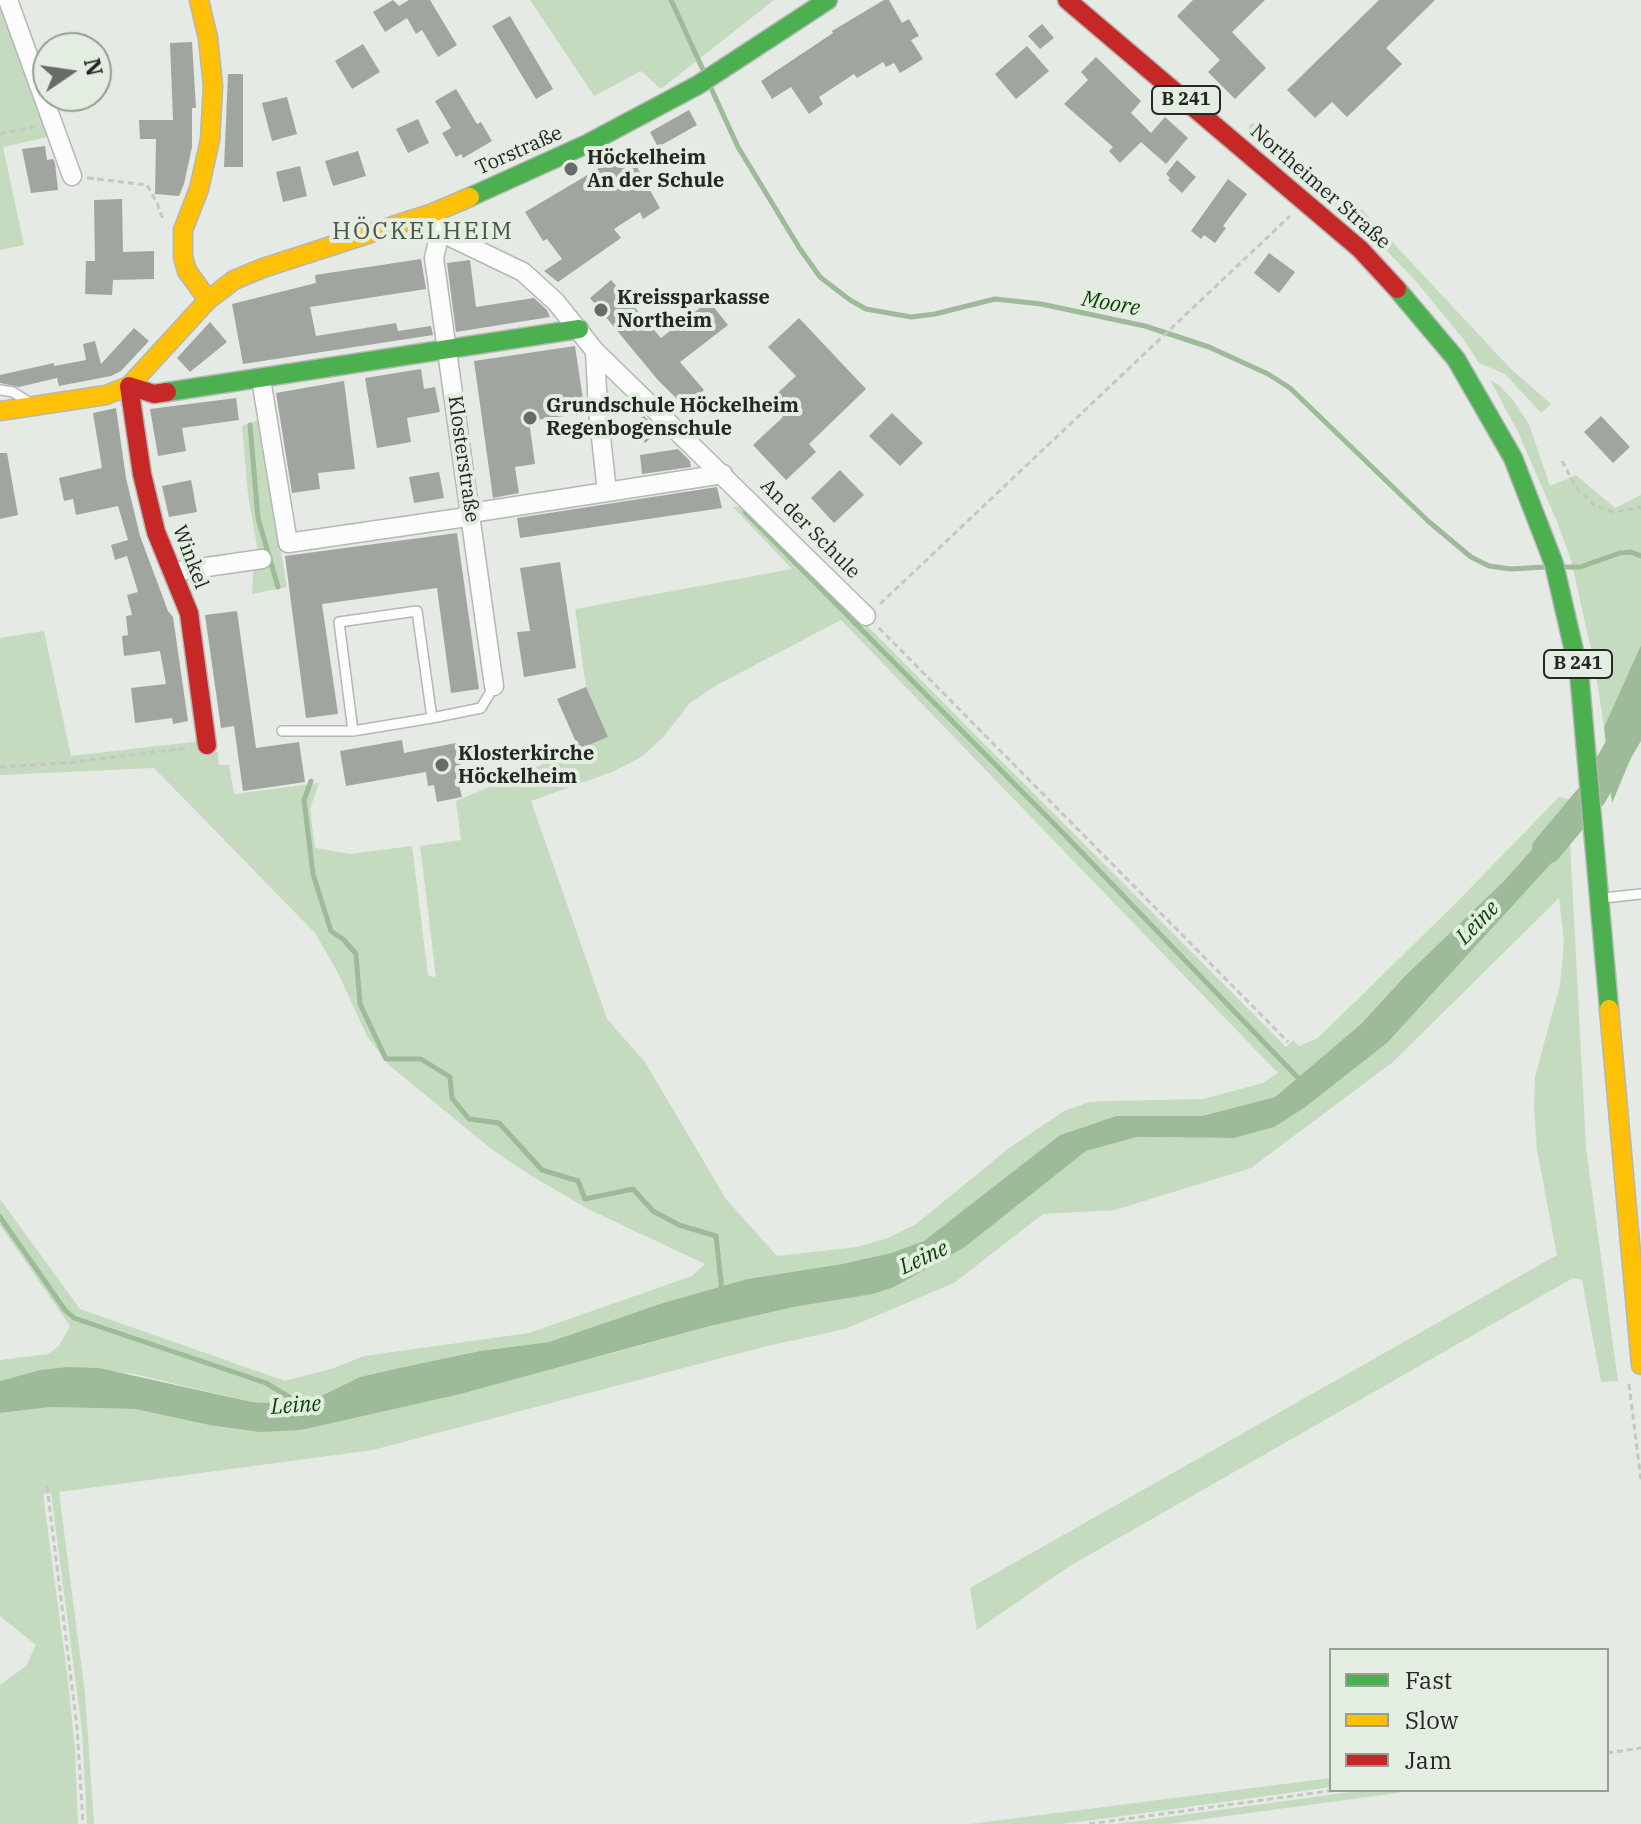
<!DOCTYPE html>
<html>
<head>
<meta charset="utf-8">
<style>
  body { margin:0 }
  #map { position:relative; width:1641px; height:1824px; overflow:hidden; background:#e5eae4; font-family:"IBM Plex Serif",serif }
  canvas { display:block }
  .legend { position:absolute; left:1329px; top:1648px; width:280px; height:144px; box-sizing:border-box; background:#e3ede1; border:2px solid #979e95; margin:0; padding:10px 14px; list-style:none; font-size:24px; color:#242723 }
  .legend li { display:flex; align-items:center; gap:16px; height:40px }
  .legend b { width:40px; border:2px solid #979e95 }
  .north { position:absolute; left:32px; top:32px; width:80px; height:80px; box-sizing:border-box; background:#e3ede1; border:2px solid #979e95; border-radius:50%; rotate:77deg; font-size:22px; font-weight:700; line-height:32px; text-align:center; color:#242723 }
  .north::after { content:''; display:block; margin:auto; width:28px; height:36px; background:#686b67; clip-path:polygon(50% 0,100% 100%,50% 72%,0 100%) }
</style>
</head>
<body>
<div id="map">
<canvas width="1641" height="1824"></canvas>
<ul class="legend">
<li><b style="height:10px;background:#4caf50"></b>Fast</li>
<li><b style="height:10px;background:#ffc107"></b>Slow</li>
<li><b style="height:10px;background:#c62828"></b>Jam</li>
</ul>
<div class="north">N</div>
</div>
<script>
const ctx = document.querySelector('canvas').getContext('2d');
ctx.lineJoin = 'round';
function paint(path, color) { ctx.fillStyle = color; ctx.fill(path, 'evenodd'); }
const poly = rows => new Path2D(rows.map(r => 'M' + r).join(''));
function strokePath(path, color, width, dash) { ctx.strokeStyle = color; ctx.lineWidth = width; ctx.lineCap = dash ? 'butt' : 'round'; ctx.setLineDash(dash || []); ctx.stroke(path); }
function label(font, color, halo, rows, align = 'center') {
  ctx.font = font + ' "IBM Plex Serif",serif'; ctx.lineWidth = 8; ctx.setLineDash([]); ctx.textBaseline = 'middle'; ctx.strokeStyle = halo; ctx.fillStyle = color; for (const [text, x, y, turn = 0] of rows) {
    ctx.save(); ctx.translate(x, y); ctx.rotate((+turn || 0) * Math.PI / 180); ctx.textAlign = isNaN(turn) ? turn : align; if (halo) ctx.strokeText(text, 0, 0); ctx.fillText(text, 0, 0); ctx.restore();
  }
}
paint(poly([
  [530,0,774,0,661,89,641,71,594,96],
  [0,5,48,137,3,147,24,245,0,250],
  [1253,123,1349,203,1353,200,1510,368,1551,404,1541,413,1505,374,1479,363,1464,340,1415,280,1385,249,1249,131,1249,126],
  [1490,380,1499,385,1513,400,1529,424,1550,486,1576,475,1615,508,1641,495,1641,645,1604,727,1594,662,1571,560,1558,524,1518,432],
  [258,420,287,587,252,594,253,573,259,558,248,495,242,426],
  [748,506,1286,1047,1293,1040,1299,1046,1318,1038,1455,904,1559,797,1570,799,1543,837,1504,881,1405,976,1361,1024,1275,1097,1202,1116,1116,1116,1060,1135,925,1241,891,1253,842,1264,747,1279,663,1303,549,1342,480,1351,399,1368,360,1377,321,1396,282,1404,252,1402,134,1374,67,1367,40,1370,0,1381,0,1360,48,1354,59,1346,70,1326,0,1225,0,1199,80,1309,285,1381,334,1368,364,1356,529,1333,692,1276,705,1264,588,1209,530,1175,490,1148,389,1065,367,1036,338,973,315,933,154,768,0,775,0,638,44,631,71,756,201,741,202,752,218,752,219,765,229,765,234,794,319,783,310,809,315,848,350,854,412,846,428,976,436,977,420,846,461,840,456,801,607,737,586,687,575,609,792,569,733,507],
  [841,620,1278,1073,1263,1083,1203,1099,1110,1101,1090,1102,1064,1111,1009,1148,915,1225,885,1239,857,1247,777,1256,726,1199,645,1062,607,1019,531,801,612,772,643,756,664,736,690,703,715,686],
  [1570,843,1586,1148,1618,1381,1601,1382,1582,1280,1573,1278,1068,1567,977,1630,970,1588,1557,1255,1537,1150,1534,1108,1535,1077,1560,985,1564,942,1559,898,1393,1062,1251,1168,1115,1210,1043,1214,954,1283,845,1329,767,1346,373,1450,59,1492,85,1694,94,1824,87,1824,82,1731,51,1493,43,1494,68,1681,75,1749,78,1824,0,1824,0,1685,26,1666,36,1645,0,1616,0,1413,51,1407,135,1409,209,1425,301,1430,613,1353,710,1326,794,1307,873,1294,893,1287,965,1247,1086,1151,1137,1137,1234,1138,1388,1042],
  [1331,1778,1331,1787,1094,1820,1059,1824,970,1824],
  [1365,1790,1419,1790,1168,1824,1116,1824]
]), '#c5dbc0');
paint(poly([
  [1641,645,1641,734,1612,803,1604,727],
  [1570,799,1575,834,1570,843,1388,1042,1304,1108,1274,1127,1234,1138,1137,1137,1086,1151,965,1247,894,1287,873,1294,794,1307,710,1326,460,1394,301,1430,260,1432,209,1425,135,1409,51,1407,0,1413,0,1381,40,1370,67,1367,99,1368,252,1402,282,1404,321,1396,360,1377,399,1368,480,1351,549,1342,663,1303,747,1279,842,1264,891,1253,924,1241,1060,1135,1116,1116,1202,1116,1275,1097,1361,1024,1405,976,1504,881,1543,837]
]), '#9dbb98');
strokePath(poly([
  [671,0,704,72],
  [711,88,738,147,800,249,820,277,850,300,866,309,911,317,935,314,995,299,1041,304,1145,326,1209,347,1268,374,1290,388,1428,521,1471,557,1489,566,1511,569,1545,567],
  [250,425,258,518,278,587],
  [745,512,1061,831,1303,1083],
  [1563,567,1580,567,1620,553,1631,552,1641,556],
  [311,781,304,800,313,874,331,931,344,940,356,954,360,1004,386,1059,421,1059,450,1077,452,1098,469,1119,499,1123,542,1170,578,1181,585,1199,633,1189,653,1211,679,1225,716,1236,722,1291],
  [0,1217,65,1310,74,1318,266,1383,302,1405]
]), '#9dbb98', 5);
strokePath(poly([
  [1547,849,1592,795,1630,730,1641,705]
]), '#9dbb98', 30);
paint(poly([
  [393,0,399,6,409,0,430,0,457,45,438,57,422,30,416,34,407,18,385,32,373,12],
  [884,0,889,0,902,23,909,19,919,36,911,40,923,59,900,73,894,63,886,67,883,62,857,78,854,74,819,97,823,104,809,114,791,87,772,99,761,81,833,33,832,31],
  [1193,0,1265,0,1232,32,1266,68,1235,99,1208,72,1220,60,1177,16],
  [1379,0,1435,0,1386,48,1402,64,1347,117,1332,102,1315,118,1287,90],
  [510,16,553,89,536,99,492,26],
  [1042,24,1054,38,1040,49,1028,36],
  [192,42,196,108,192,108,192,147,184,184,179,196,155,194,156,139,140,139,139,120,173,120,170,43],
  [363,44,380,72,352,89,335,61],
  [1027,46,1049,71,1016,99,995,74],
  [1096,57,1141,101,1131,113,1151,133,1165,117,1188,138,1166,164,1141,142,1120,163,1109,151,1113,147,1064,104,1088,80,1081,72],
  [228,74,243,74,243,167,224,167],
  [456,89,477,124,481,122,492,141,463,158,461,154,456,157,442,133,451,128,435,101],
  [287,97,297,134,272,141,262,103],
  [689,110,697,125,658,147,650,132],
  [418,119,429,143,408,153,396,129],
  [45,146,47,160,53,159,55,163,58,190,31,193,22,149],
  [358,151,366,176,333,186,325,161],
  [628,151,660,208,643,219,640,212,614,229,621,238,558,282,544,271,562,259,547,239,543,241,525,212],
  [1177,160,1196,177,1182,193,1168,180,1170,178,1166,174],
  [300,166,307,196,283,202,276,172],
  [1228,179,1247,194,1223,226,1226,228,1215,243,1204,235,1201,239,1191,231],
  [122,199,123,252,154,251,154,279,113,280,112,295,85,294,86,261,95,261,94,200],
  [1269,253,1295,272,1279,293,1254,273],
  [421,259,426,289,310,307,316,336,396,323,398,331,431,326,433,335,243,364,232,304,316,283,315,275],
  [470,260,476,307,534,298,547,310,550,317,456,332,447,263],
  [611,280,661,338,709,301,728,325,680,362,704,390,685,407,657,379,590,298],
  [799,318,866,389,809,444,816,452,786,480,753,445,783,417,768,402,796,376,768,347],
  [210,322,227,342,190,372,177,358],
  [134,328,149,341,121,371,111,376,59,386,57,378,19,387,0,383,0,375,54,363,54,366,86,360,83,344,95,341,101,364],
  [575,346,585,413,529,421,535,464,515,467,519,493,493,498,474,361],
  [421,369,424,389,435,387,440,412,407,418,411,442,377,448,365,378],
  [344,381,355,469,318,473,320,489,292,493,276,393],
  [236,398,239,420,182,428,186,451,158,456,150,409],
  [116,408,126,478,140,536,168,611,173,617,188,721,173,724,172,718,135,723,131,688,166,684,160,651,124,656,122,636,128,635,126,616,132,615,127,595,138,592,127,556,115,560,111,545,128,540,118,506,76,515,73,499,64,501,59,478,102,468,93,413],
  [892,413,923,443,900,466,869,436],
  [644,416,659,431,645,443,631,426],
  [1601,416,1630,447,1613,463,1584,432],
  [678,449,690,461,691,467,642,474,640,455],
  [0,453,7,453,18,515,0,519],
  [840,470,864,495,834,523,811,498],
  [439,472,444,498,414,503,409,477],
  [191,480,197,512,169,517,162,486],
  [717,487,722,508,520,538,517,518],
  [457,533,479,689,451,693,437,588,322,604,338,714,306,718,285,556],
  [560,562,576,668,524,677,517,632,530,631,520,568],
  [237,611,256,748,299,742,305,782,243,791,234,726,221,728,205,615],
  [586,687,608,737,579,749,557,699],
  [402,740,404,753,456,743,464,780,458,781,462,797,437,802,434,785,428,786,426,772,346,786,340,751]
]), '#a1a5a0');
const lane = poly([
  [0,390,13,392,27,401],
  [282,731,353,731,432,718,481,708,494,686],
  [353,731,339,622,417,611,432,718],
  [1603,898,1641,894]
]);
const street = poly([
  [8,0,72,176],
  [433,213,440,232,523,272,556,302,595,351,866,616],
  [440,232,434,258,494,686],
  [595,351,598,410,607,492],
  [261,379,288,543,460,518,471,513,723,474],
  [172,572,262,559]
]);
const fast = poly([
  [470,197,587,144,698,85,828,0],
  [1397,289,1456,359,1513,458,1554,564,1579,672,1609,1009],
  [167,392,579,329]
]);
const slow = poly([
  [199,0,208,38,213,86,210,140,199,189,183,230,183,257,187,271,208,300],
  [0,411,106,395,129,386,208,300,234,280,263,268,433,213,470,197],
  [1609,1009,1641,1365]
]);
const jam = poly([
  [1067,0,1360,249,1397,289],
  [167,392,154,394,129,386,142,474,156,532,189,613,207,745]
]);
strokePath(lane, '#b4b7b3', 12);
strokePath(street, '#b4b7b3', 21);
strokePath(fast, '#b4b7b3', 21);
strokePath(slow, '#b4b7b3', 21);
strokePath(jam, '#b4b7b3', 21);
strokePath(poly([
  [0,134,35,127],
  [87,178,98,179],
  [88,178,147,185,157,203,164,222],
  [1562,461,1577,489,1594,505,1613,512,1641,507],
  [880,604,1290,216],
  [879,628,1288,1042],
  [0,767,65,763,188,748],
  [1629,1384,1641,1480],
  [47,1486,77,1727,83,1824],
  [1607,1753,1641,1748],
  [1089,1824,1336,1790]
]), '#c4c7c4', 3, [6, 4]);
strokePath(lane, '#fbfcfb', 9);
strokePath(street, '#fbfcfb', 18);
strokePath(fast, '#4caf50', 18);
strokePath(slow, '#ffc107', 18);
strokePath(jam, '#c62828', 18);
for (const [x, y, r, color] of [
  [571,169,8,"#686b67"],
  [601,310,8,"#686b67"],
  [530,418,8,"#686b67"],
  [442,765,8,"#686b67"]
]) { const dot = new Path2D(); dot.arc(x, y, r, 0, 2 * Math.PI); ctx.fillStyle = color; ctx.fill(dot); strokePath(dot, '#e3ede1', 3); }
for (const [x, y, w] of [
  [1186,100,68],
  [1578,664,68]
]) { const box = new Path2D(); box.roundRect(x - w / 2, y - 14, w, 28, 6); ctx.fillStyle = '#e3ede1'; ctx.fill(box); strokePath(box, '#242723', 2); }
label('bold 18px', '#242723', null, [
  ["B 241",1186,100],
  ["B 241",1578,664]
]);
label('20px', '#242723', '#e3ede1', [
  ["Torstraße",519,151,-24],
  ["Northeimer Straße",1320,187,41],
  ["Klosterstraße",463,459,82],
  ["An der Schule",810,529,45],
  ["Winkel",190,557,69]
]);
label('bold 20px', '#242723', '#e3ede1', [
  ["Höckelheim",587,158],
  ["An der Schule",587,181],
  ["Kreissparkasse",617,298],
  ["Northeim",617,321],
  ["Grundschule Höckelheim",546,406],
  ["Regenbogenschule",546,429],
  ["Klosterkirche",458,754],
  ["Höckelheim",458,777]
], 'left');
label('italic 22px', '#094300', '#e3ede1', [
  ["Moore",1111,304,10],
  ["Leine",1478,923,-46],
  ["Leine",924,1258,-25],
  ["Leine",296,1406,-4]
]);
ctx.letterSpacing = '2px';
label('24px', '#4c544b', '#e3ede1', [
  ["HÖCKELHEIM",423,232]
]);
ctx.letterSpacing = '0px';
</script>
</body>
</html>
